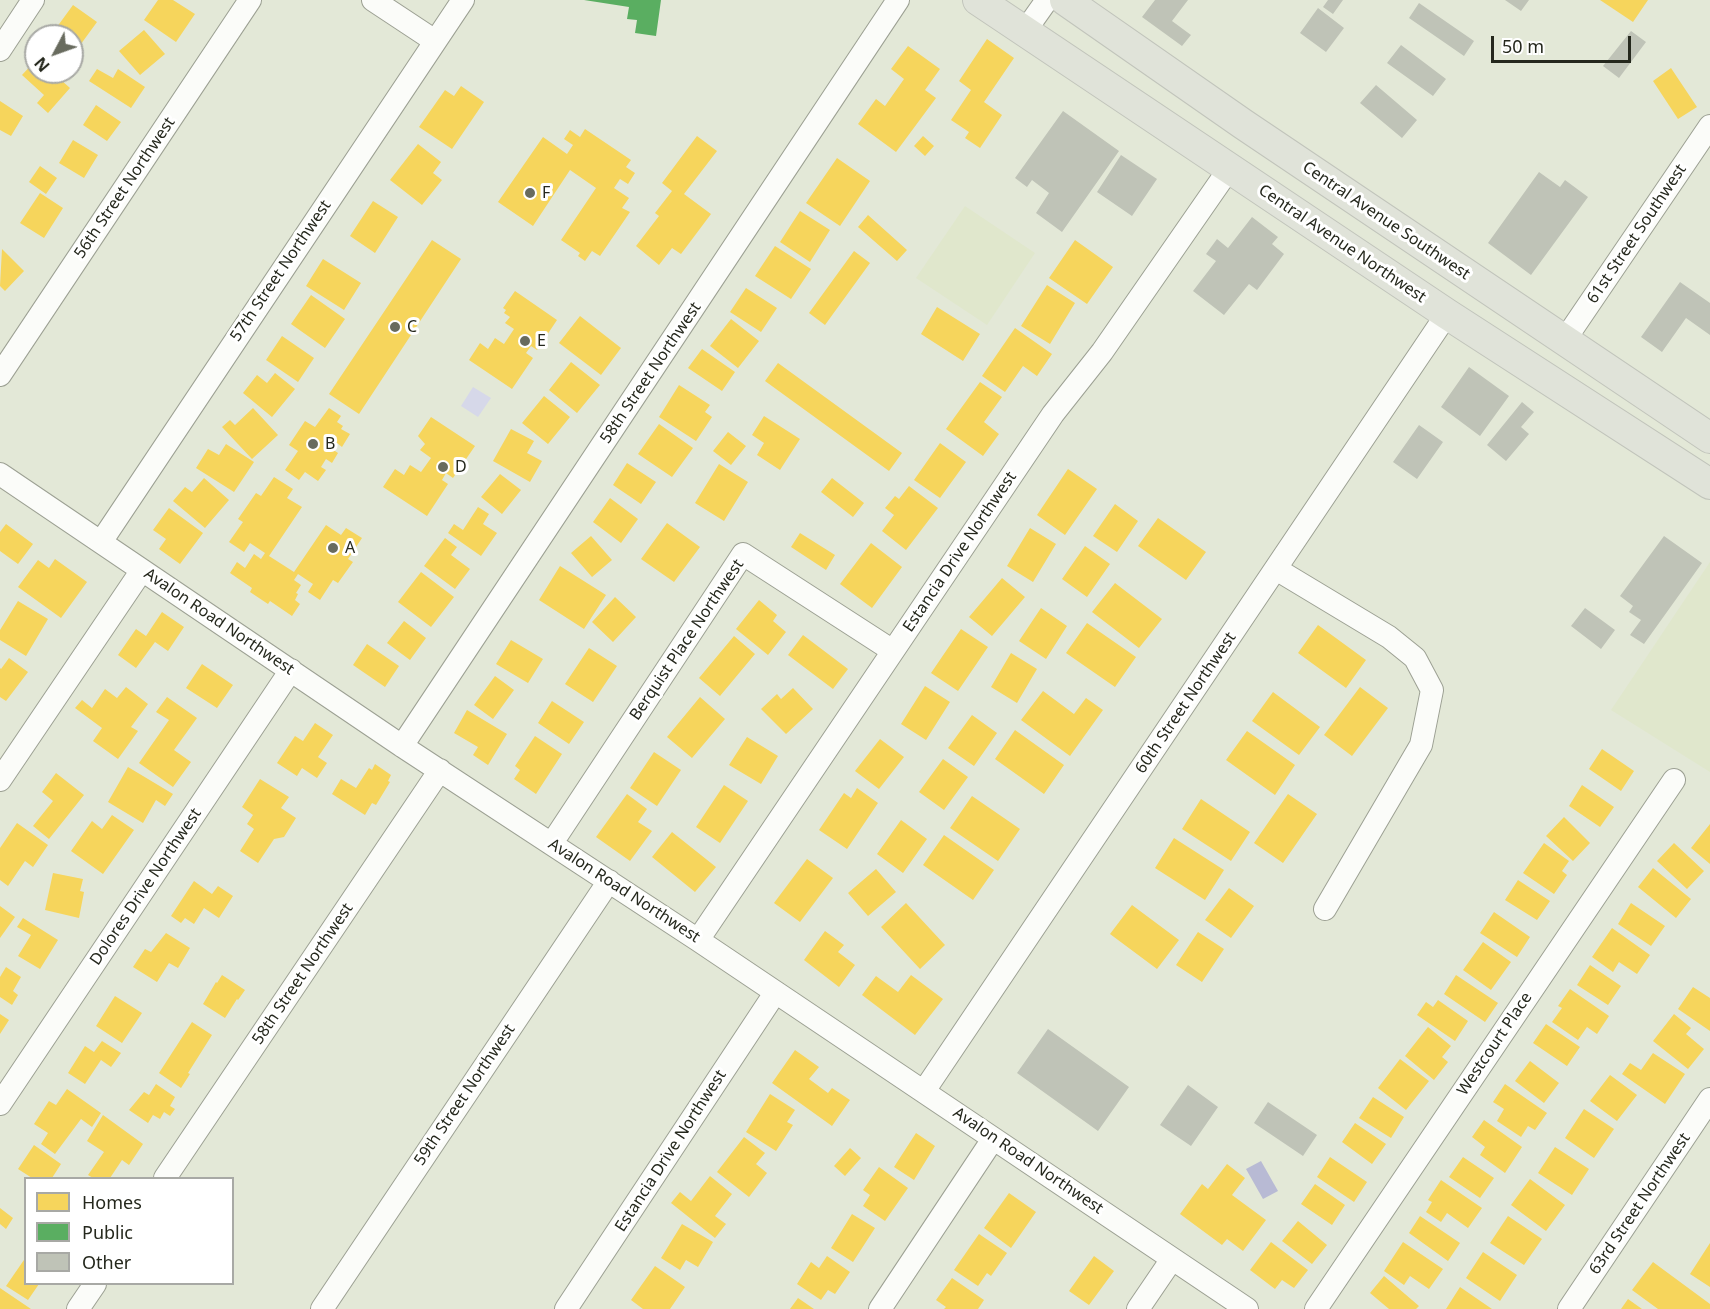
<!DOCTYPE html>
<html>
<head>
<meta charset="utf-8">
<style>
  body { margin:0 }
  #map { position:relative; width:1710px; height:1309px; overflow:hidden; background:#e3e8d7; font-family:"Noto Sans",sans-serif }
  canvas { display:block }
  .legend { position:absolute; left:24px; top:1177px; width:210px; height:108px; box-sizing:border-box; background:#fff; border:2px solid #a8a9a5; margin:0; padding:8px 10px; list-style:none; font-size:18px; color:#25281d }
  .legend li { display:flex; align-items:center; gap:12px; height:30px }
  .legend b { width:30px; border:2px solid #a8a9a5 }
  .north { position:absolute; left:24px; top:24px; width:60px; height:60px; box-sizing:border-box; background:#fff; border:2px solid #a8a9a5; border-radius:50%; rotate:229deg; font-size:16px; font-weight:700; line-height:24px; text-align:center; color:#25281d }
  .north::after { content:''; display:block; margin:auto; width:21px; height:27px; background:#686b5e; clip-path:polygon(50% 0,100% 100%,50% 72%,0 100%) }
  .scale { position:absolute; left:1491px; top:36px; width:140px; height:27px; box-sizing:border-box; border:3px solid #25281d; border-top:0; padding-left:8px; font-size:18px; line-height:21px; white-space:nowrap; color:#25281d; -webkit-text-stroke:4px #fff; paint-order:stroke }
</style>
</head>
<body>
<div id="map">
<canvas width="1710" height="1309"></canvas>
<ul class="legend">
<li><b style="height:16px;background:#f6d55c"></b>Homes</li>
<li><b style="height:16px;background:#5aae61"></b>Public</li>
<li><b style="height:16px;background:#bfc3b7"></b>Other</li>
</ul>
<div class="north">N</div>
<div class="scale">50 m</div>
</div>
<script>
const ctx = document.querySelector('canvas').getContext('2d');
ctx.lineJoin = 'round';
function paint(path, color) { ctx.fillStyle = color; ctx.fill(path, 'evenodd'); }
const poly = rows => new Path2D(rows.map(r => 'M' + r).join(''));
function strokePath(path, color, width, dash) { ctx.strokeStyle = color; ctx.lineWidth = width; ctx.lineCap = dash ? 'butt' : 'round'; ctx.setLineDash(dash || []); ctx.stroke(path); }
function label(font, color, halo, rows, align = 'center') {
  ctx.font = font + ' "Noto Sans",sans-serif'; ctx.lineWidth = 6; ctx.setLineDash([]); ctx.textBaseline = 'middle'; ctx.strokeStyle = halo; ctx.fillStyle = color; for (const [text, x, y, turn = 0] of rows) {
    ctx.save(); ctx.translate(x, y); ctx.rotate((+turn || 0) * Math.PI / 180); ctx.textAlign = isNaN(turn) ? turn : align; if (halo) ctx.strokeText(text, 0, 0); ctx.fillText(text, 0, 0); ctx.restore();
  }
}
paint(poly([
  [965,206,1035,253,987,325,916,278],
  [1710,562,1710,772,1611,710]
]), '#e0e7cc');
paint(poly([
  [473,387,491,398,478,417,461,406]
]), '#d6d8e9');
paint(poly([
  [1261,1161,1278,1191,1263,1199,1246,1169]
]), '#b8bad4');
paint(poly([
  [158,0,173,0,195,14,176,42,144,20],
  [1600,0,1648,0,1633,22],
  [73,5,97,22,78,48,72,44,72,36,62,36,54,31],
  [144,30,165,54,140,75,119,51],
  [987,39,1014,58,984,102,1002,115,980,148,965,138,969,132,951,120,971,90,959,81],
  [908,46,940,69,925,90,936,98,896,152,858,124,876,99,885,106,904,79,891,69],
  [36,60,36,72,52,72,70,88,48,113,37,103,44,95,22,75],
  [1671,68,1697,107,1678,119,1653,81],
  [97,69,113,78,118,69,145,87,131,108,89,81],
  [461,86,484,102,452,149,419,127,445,90,454,96],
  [0,101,23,116,11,136,0,130],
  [96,105,121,122,107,141,83,125],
  [585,129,631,160,626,167,635,173,628,184,620,179,614,188,629,198,622,208,630,212,600,256,592,251,585,261,578,256,580,253,561,240,596,188,570,170,533,226,498,202,543,137,567,154,573,145,564,139,570,130,580,137],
  [697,136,717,151,684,194,711,214,681,254,672,248,659,265,636,246,659,216,655,213,672,191,662,183],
  [923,136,934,146,925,156,914,146],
  [73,140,98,155,84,178,59,163],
  [418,144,441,162,433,173,442,180,422,205,390,180],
  [837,158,870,181,840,226,806,203],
  [40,166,57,178,46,194,29,182],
  [40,193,63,208,44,238,20,223],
  [373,201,398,217,375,253,350,236],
  [800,211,830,230,810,262,780,242],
  [868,215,907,250,897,261,858,227],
  [432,240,461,259,359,414,329,394],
  [1075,240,1113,267,1087,304,1049,278],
  [775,246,811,269,791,299,755,276],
  [2,249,24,271,5,291,0,286],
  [854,251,870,263,825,325,809,313],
  [323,259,361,283,344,310,306,286],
  [1047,285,1075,303,1050,344,1021,326],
  [746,288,777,308,761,332,730,312],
  [515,291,557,320,537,350,531,346,526,353,533,358,512,389,469,360,480,343,488,349,495,338,504,344,514,329,505,323,510,317,504,313,506,310,503,308],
  [311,295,345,319,325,348,291,324],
  [937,307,980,334,963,361,921,334],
  [580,316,621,348,601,375,559,343],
  [731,319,759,341,738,368,710,346],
  [1015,328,1052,354,1037,376,1023,366,1005,392,982,376],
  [282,336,314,358,298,382,266,360],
  [702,349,735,372,722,391,688,368],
  [571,362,600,385,577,413,549,390],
  [778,363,902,453,889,471,765,381],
  [275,373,295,389,272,417,243,393,257,375,267,383],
  [980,382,1002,397,984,422,999,434,983,456,946,429],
  [679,385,710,405,705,412,712,417,696,441,659,417],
  [544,396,570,417,548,444,522,423],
  [253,408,278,435,252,459,222,427,230,420,235,425],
  [329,408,341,416,337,422,343,426,341,429,350,434,342,447,337,443,332,449,338,453,332,463,326,459,321,467,326,470,318,481,305,472,299,480,285,470,298,451,289,445,305,421,315,427],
  [764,416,800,439,780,470,757,455,764,443,752,435],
  [431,417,475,446,453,478,446,473,442,480,448,484,427,516,383,487,395,469,404,475,410,465,421,472,431,458,420,450,425,444,418,436],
  [659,424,693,448,672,477,638,454],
  [511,429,534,441,527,453,542,461,530,482,493,461],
  [728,432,746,446,731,465,713,451],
  [940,443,966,462,940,498,914,480],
  [226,444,254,462,234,492,196,468,208,449,219,455],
  [627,463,656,482,641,504,613,485],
  [719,464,748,482,724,521,695,503],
  [1068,469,1097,489,1065,535,1037,515],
  [500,474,521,490,502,514,481,497],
  [274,477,293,489,287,498,302,507,269,556,294,572,326,525,341,535,346,528,362,538,348,559,353,562,338,583,333,580,320,600,308,592,313,584,298,574,294,580,301,585,296,593,298,594,295,600,300,604,292,616,270,601,268,604,250,592,252,588,230,573,237,562,245,568,254,554,261,559,265,553,250,543,244,552,229,542,243,522,238,519,256,493,261,496],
  [204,478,229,500,205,528,173,501,185,487,192,492],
  [832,478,864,503,853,517,821,492],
  [909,486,938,508,906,550,882,531,894,515,885,508,895,496,899,499],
  [610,498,638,519,621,543,593,522],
  [1115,504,1138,521,1117,552,1093,536],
  [478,507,489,514,483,524,497,533,481,556,448,533,454,524,463,530],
  [169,508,203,533,180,564,159,549,166,539,153,530],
  [1158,518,1206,552,1186,580,1138,546],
  [667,523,700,547,674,582,641,559],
  [6,524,33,544,18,564,0,551,0,532],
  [1030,528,1056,544,1033,582,1007,566],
  [800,533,835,555,826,570,791,547],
  [591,536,612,560,592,577,571,553],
  [445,538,457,547,451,555,470,569,455,589,424,566],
  [871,543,902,567,872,608,840,584],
  [1085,546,1110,564,1087,597,1062,579],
  [55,559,87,582,61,618,18,587,38,560,49,568],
  [560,566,606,595,584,629,539,600],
  [421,572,454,597,431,627,398,602],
  [1002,578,1025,597,992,636,969,617],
  [1115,583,1162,619,1139,648,1092,612],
  [615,597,636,617,613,642,592,622],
  [759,600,777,615,773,621,786,632,768,655,736,629],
  [18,601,48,619,26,656,0,640,0,630],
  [1041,608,1067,626,1046,659,1019,641],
  [162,612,184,627,168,651,155,642,136,668,118,655,136,629,146,636],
  [404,621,426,638,410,660,387,643],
  [1087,623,1136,657,1115,687,1066,653],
  [1318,625,1366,660,1346,688,1298,653],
  [961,629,988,647,958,691,931,673],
  [803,635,848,669,833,689,788,655],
  [734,636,755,654,720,696,699,678],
  [511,640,543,659,528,683,496,664],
  [367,644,399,666,385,687,353,665],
  [589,648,617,666,593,702,565,684],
  [1011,653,1037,669,1017,703,991,687],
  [9,658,28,672,6,701,0,697,0,668,1,669],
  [202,664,233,685,217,708,186,688],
  [495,676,514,690,493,719,474,705],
  [925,686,950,702,926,740,901,724],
  [126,687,148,704,131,727,138,731,118,759,93,741,102,728,75,708,82,700,92,708,105,689,117,698],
  [1360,687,1388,708,1352,756,1324,735],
  [793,688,813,709,786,734,761,709,777,694,781,699],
  [1043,691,1074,714,1086,698,1103,710,1070,756,1021,720],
  [1273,692,1320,727,1299,755,1252,721],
  [167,697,197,718,174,750,191,762,173,787,139,763,169,720,156,712],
  [700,697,725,719,692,758,667,737],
  [552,701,584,722,569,744,538,723],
  [467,710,507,734,488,765,473,755,478,747,454,733],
  [972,715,997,733,974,766,948,748],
  [315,723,333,735,318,757,327,763,317,778,302,768,297,776,277,763,295,736,303,741],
  [1015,730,1064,765,1044,794,995,759],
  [1247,731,1295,765,1275,795,1226,760],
  [535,736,562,754,536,794,514,779,520,770,515,766],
  [747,737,778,756,761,784,729,765],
  [880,739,904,757,879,789,855,771],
  [1602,749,1634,771,1621,791,1589,769],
  [654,752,681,770,657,806,630,788],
  [943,759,968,777,944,810,919,792],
  [375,764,391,775,388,781,390,782,376,805,372,803,365,815,332,794,341,779,356,788,369,768,372,770],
  [128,767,173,794,165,806,156,800,143,823,108,802],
  [56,773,84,795,49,839,33,826,53,801,42,792],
  [260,779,289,797,281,808,296,818,284,837,274,839,258,863,240,851,254,829,247,824,253,815,242,807],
  [724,785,748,801,720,843,696,827],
  [1582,785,1614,807,1600,827,1569,806],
  [857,788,878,803,847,849,819,830,844,793,851,798],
  [627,794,647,809,638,822,652,831,630,861,596,837],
  [1288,794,1317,814,1283,863,1254,843],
  [972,796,1020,829,998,861,950,828],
  [1201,799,1250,832,1231,861,1182,829],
  [112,815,134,830,103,874,71,851,92,821,102,829],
  [1564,817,1590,843,1573,861,1546,836],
  [901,820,927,839,903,873,877,854],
  [17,823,48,845,33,867,25,861,8,886,0,880,0,848],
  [1710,824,1710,864,1691,848],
  [672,832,716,867,695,892,652,857],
  [944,835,994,870,973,900,923,865],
  [1174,838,1224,870,1205,900,1155,868],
  [1544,843,1569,861,1562,871,1567,875,1554,894,1523,873],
  [1674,843,1704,871,1687,889,1657,861],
  [807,859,833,878,800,922,774,903],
  [1653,868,1691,899,1676,918,1638,887],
  [876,869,896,892,868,916,848,893],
  [53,873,83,879,80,891,84,892,79,918,45,910],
  [1518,880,1550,901,1537,920,1505,900],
  [194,881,212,894,218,886,233,896,219,918,204,908,194,924,185,918,181,923,171,916],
  [1229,888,1254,906,1231,938,1205,920],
  [906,903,945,945,920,969,881,927],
  [1631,903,1665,926,1651,946,1618,924],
  [1132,905,1179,940,1157,969,1110,934],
  [0,906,15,917,0,938],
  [1494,912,1530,937,1517,957,1480,933],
  [23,918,58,940,40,969,18,956,31,935,17,927],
  [1612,928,1650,955,1637,974,1619,962,1613,972,1592,957],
  [825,931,844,945,838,952,855,965,839,987,804,960],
  [1198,932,1224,949,1202,982,1176,965],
  [166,933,190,948,178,968,169,963,157,982,133,967,145,949,151,952],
  [1483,942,1511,962,1491,990,1463,970],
  [1590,965,1621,986,1608,1005,1577,985],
  [6,967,21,977,13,991,18,995,12,1005,0,997,0,977],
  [222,975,245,990,238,1000,237,999,225,1018,203,1004,216,982,217,983],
  [911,975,943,999,915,1035,862,995,876,976,898,992],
  [1456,975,1498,1003,1485,1022,1444,994],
  [1693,987,1710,998,1710,1031,1678,1009],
  [1570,989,1609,1016,1597,1034,1587,1027,1578,1040,1552,1022,1562,1008,1558,1006],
  [115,996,142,1013,122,1043,96,1026],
  [1438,1000,1468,1021,1455,1041,1417,1015,1426,1002,1433,1007],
  [0,1014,9,1020,0,1034],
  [1674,1014,1691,1028,1686,1034,1704,1049,1688,1069,1653,1041],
  [192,1022,212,1035,188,1073,190,1074,181,1088,159,1073],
  [1546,1024,1580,1047,1567,1066,1533,1043],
  [1428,1027,1451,1046,1442,1057,1448,1062,1434,1080,1405,1056],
  [102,1041,121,1053,111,1067,101,1060,85,1084,68,1073,85,1046,94,1052],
  [795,1050,819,1067,809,1079,828,1093,832,1088,850,1100,832,1126,772,1083],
  [1653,1053,1685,1074,1665,1104,1622,1074,1630,1063,1641,1070],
  [1400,1059,1429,1081,1406,1110,1378,1088],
  [1530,1061,1559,1083,1544,1103,1515,1081],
  [1610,1075,1637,1095,1617,1121,1590,1101],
  [156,1084,175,1097,170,1106,175,1109,170,1116,164,1112,160,1119,153,1115,148,1123,129,1110,144,1092,149,1095],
  [1505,1084,1547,1113,1535,1130,1528,1126,1521,1137,1497,1121,1504,1109,1493,1102],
  [67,1089,101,1113,92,1127,81,1119,55,1154,41,1144,48,1133,34,1124,49,1101,56,1105],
  [770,1094,795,1110,787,1122,793,1125,776,1151,746,1132],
  [1373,1097,1404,1117,1391,1138,1359,1118],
  [1584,1109,1614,1129,1594,1158,1565,1138],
  [103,1115,143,1144,129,1165,122,1160,110,1178,93,1178,88,1175,104,1152,87,1141],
  [1484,1120,1522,1147,1505,1173,1480,1155,1485,1147,1472,1137],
  [1355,1123,1386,1144,1372,1164,1342,1142],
  [916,1133,935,1146,914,1180,894,1167],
  [744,1137,765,1153,756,1164,767,1173,749,1197,717,1172],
  [34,1145,61,1164,52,1178,32,1178,18,1169],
  [1555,1147,1589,1169,1572,1195,1538,1173],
  [850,1148,861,1158,845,1176,834,1166],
  [1330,1157,1367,1182,1354,1202,1317,1177],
  [1463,1157,1494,1178,1480,1198,1449,1177],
  [1227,1164,1245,1178,1232,1195,1266,1220,1243,1251,1227,1239,1222,1245,1180,1214,1202,1184,1208,1189],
  [879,1167,908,1188,885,1221,863,1206,870,1195,863,1190],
  [710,1176,732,1194,715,1216,726,1224,715,1238,671,1203,680,1192,691,1201],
  [1530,1179,1565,1205,1546,1231,1511,1205],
  [1441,1180,1482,1208,1468,1228,1447,1213,1441,1222,1426,1212,1432,1202,1428,1200],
  [1315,1184,1345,1205,1332,1225,1301,1204],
  [1009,1193,1036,1212,1011,1248,984,1228],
  [0,1208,13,1218,6,1229,0,1224],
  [852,1214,875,1228,853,1262,831,1248],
  [1420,1216,1460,1243,1448,1261,1409,1233],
  [1508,1216,1542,1239,1524,1265,1490,1243],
  [1298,1221,1327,1245,1312,1264,1282,1241],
  [682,1224,713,1242,698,1267,686,1260,680,1270,661,1258],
  [979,1234,1007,1253,991,1276,987,1273,978,1286,954,1270],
  [1271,1242,1308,1270,1294,1288,1282,1280,1275,1289,1250,1270],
  [1403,1242,1443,1269,1429,1289,1410,1276,1404,1285,1384,1271],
  [1710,1243,1710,1287,1690,1274],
  [1483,1252,1517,1275,1500,1301,1466,1278],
  [827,1256,850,1272,835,1294,828,1290,821,1300,797,1284,811,1262,819,1268],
  [1094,1256,1114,1271,1089,1305,1069,1291],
  [26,1257,26,1284,39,1284,28,1300,6,1286],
  [1653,1262,1710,1304,1710,1309,1658,1309,1632,1290],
  [655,1266,685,1287,670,1309,643,1309,631,1300],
  [1384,1276,1419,1306,1416,1309,1389,1309,1370,1293],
  [952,1278,984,1300,978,1309,944,1309,946,1307,936,1300],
  [1460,1287,1492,1309,1446,1309],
  [0,1288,31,1309,0,1309],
  [798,1298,814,1309,790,1309],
  [1628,1299,1642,1309,1621,1309]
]), '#f6d55c');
paint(poly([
  [584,0,661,0,656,36,635,33,637,20,627,19,629,7]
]), '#5aae61');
paint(poly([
  [1155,0,1188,0,1172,21,1191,35,1182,46,1142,17],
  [1328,0,1343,0,1333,14,1323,7],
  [1505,0,1529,0,1521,11],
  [1419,3,1474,41,1464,56,1409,18],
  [1318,8,1344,28,1326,52,1300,33],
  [1631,31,1646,42,1619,78,1603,66],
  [1401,45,1446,79,1433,96,1387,63],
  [1376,85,1417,120,1402,138,1360,103],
  [1063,111,1119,151,1062,232,1036,213,1049,193,1032,180,1027,187,1015,178],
  [1121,155,1157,179,1132,216,1097,192],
  [1539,172,1560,187,1565,180,1588,197,1531,275,1488,243],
  [1252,217,1278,237,1272,244,1284,254,1257,290,1249,284,1224,315,1193,291,1216,261,1206,254,1217,239,1228,248],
  [1680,282,1710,303,1710,335,1686,318,1662,352,1641,337],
  [1469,367,1509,396,1480,436,1441,407],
  [1522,402,1534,412,1521,427,1529,434,1506,461,1487,445],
  [1419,425,1443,442,1417,479,1393,462],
  [1664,536,1702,563,1644,644,1630,635,1641,620,1629,612,1633,606,1620,596],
  [1585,608,1615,630,1601,649,1571,626],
  [1048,1029,1129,1087,1098,1131,1017,1073],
  [1188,1085,1218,1107,1191,1146,1160,1125],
  [1268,1102,1317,1135,1303,1156,1254,1123]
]), '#bfc3b7');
const minor = poly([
  [373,0,435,41],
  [1025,31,1047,0],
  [0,50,33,0],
  [1564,341,1710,126],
  [0,375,250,0],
  [0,474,402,746,698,940,1247,1309],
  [101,542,463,0],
  [1276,569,1389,637,1415,658,1432,690,1421,745,1325,909],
  [402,746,898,0],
  [0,780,142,570],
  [552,843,743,554,893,651],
  [698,940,1053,414,1102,352,1229,169],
  [924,1091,1447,314],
  [0,1104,291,670],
  [165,1178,440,770],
  [78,1309,95,1284],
  [322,1309,609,881],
  [566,1309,775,993],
  [880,1309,993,1139],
  [1138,1309,1172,1259],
  [1316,1309,1674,780],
  [1569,1309,1710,1099]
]);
const major = poly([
  [978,0,1447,314,1710,484],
  [1065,0,1243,124,1710,438]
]);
strokePath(minor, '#9ca093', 24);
strokePath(major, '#c1c4bb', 32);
strokePath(minor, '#fbfcf9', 22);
strokePath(major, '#e0e3d9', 30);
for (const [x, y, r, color] of [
  [530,193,6,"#686b5e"],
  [395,327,6,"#686b5e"],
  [525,341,6,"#686b5e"],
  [313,444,6,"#686b5e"],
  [443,467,6,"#686b5e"],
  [333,548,6,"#686b5e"]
]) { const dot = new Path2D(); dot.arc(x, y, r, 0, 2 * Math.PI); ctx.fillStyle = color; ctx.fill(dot); strokePath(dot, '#fff', 2); }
label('16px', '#25281d', '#fff', [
  ["56th Street Northwest",125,188,-56],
  ["Central Avenue Southwest",1386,221,34],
  ["61st Street Southwest",1637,234,-56],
  ["Central Avenue Northwest",1342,244,34],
  ["57th Street Northwest",281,271,-56],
  ["58th Street Northwest",651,373,-56],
  ["Estancia Drive Northwest",960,552,-56],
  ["Avalon Road Northwest",219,622,34],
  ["Berquist Place Northwest",687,640,-56],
  ["60th Street Northwest",1186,703,-56],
  ["Dolores Drive Northwest",146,887,-56],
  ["Avalon Road Northwest",624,891,33],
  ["58th Street Northwest",303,974,-56],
  ["Westcourt Place",1495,1044,-56],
  ["59th Street Northwest",465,1095,-56],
  ["Estancia Drive Northwest",671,1151,-57],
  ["Avalon Road Northwest",1028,1161,34],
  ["63rd Street Northwest",1640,1204,-56]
]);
label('16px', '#25281d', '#fff', [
  ["F",542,193],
  ["C",407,327],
  ["E",537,341],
  ["B",325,444],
  ["D",455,467],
  ["A",345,548]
], 'left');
</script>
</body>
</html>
